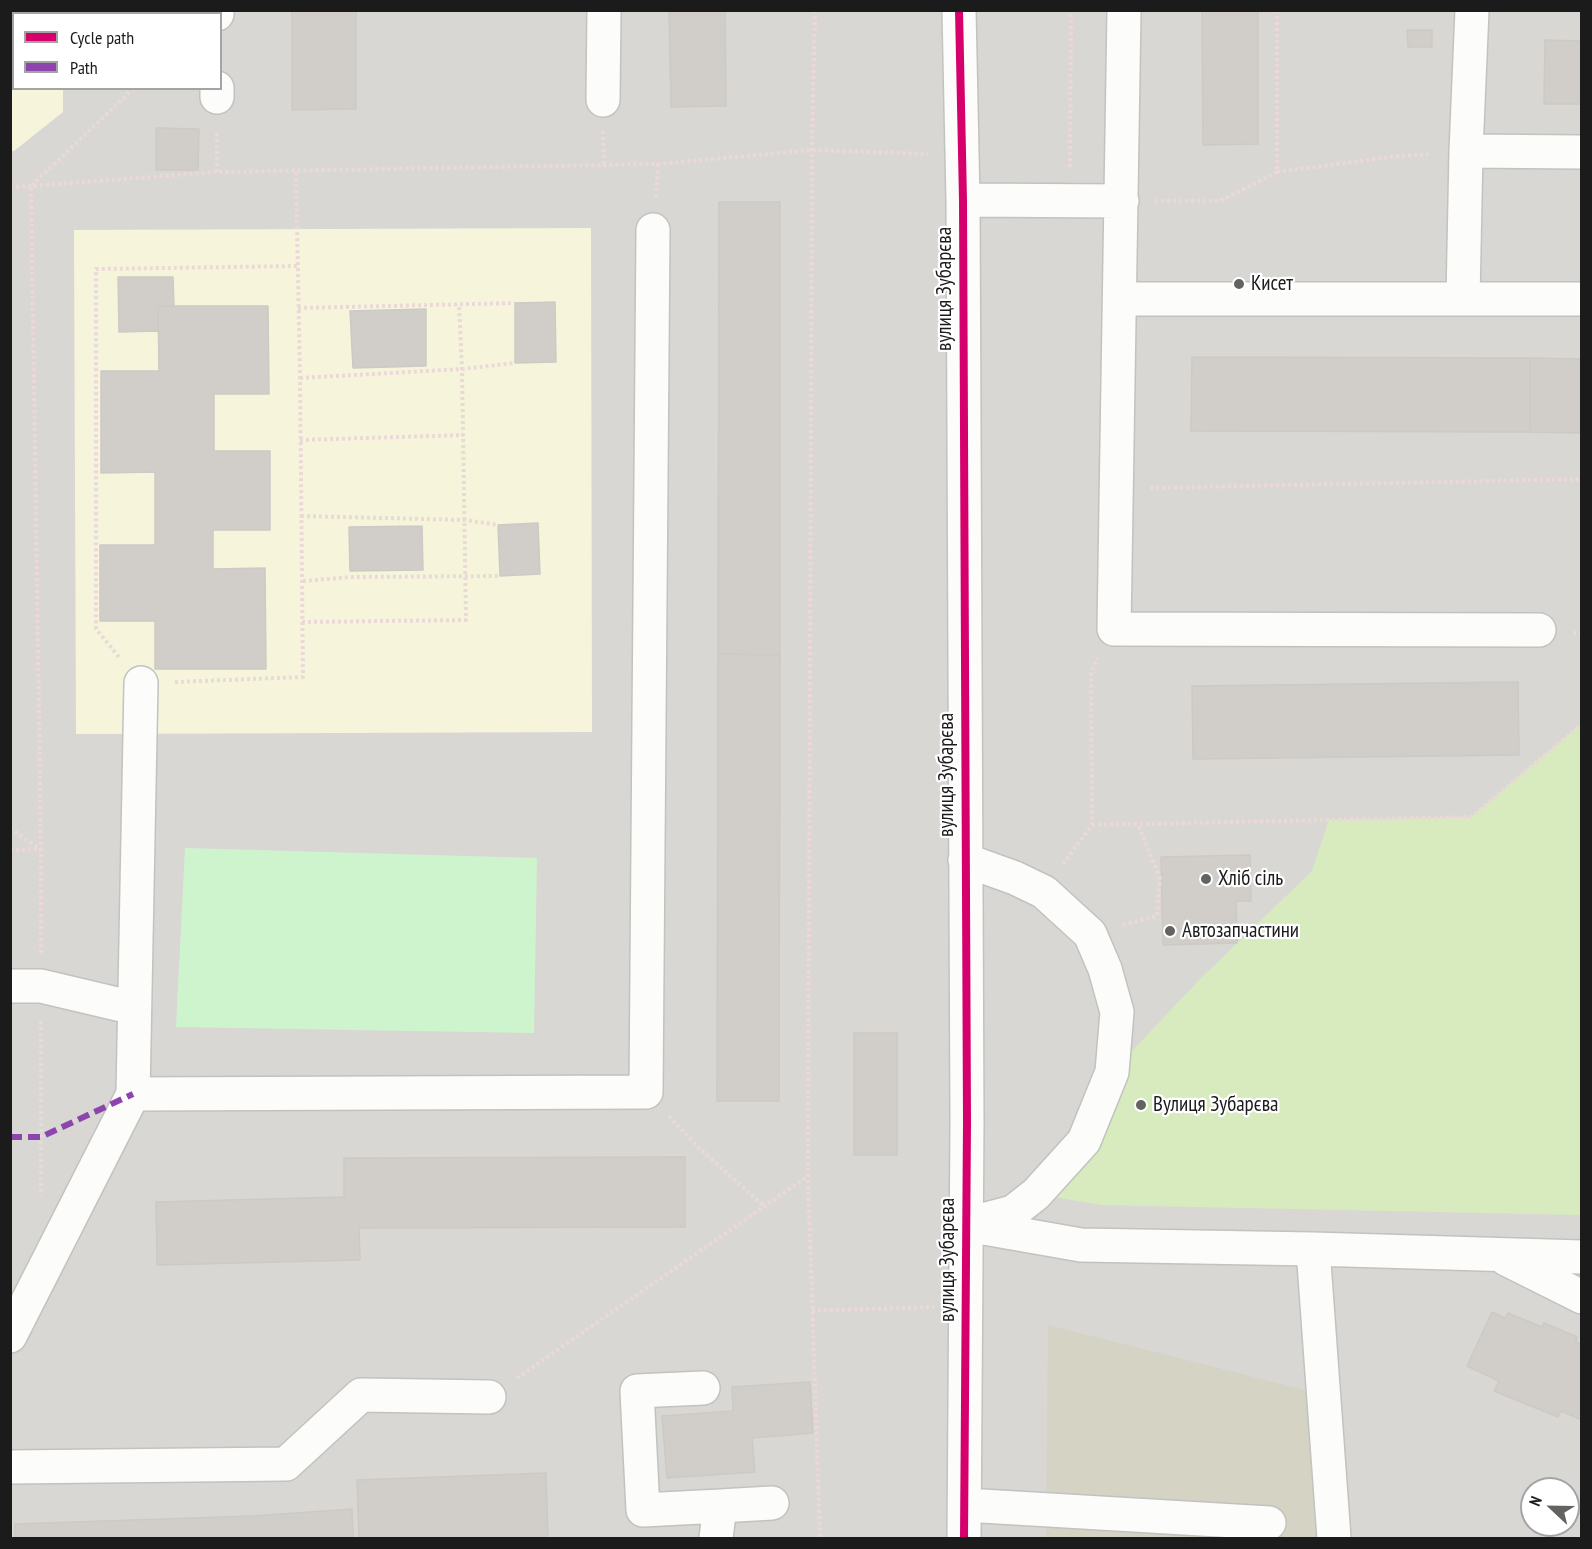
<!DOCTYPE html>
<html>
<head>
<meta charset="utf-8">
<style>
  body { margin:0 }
  #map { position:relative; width:1592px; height:1549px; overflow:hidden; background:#eae8e2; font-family:"PT Sans Narrow",sans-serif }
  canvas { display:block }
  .frame { position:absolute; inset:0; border:12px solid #1b1b1b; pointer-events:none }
  .legend { position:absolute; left:12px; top:12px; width:210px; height:78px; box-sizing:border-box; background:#fff; border:2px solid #a4a4a4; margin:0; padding:8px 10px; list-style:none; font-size:18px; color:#1b1b1b }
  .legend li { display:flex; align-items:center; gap:12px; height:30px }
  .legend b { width:30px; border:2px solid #a4a4a4 }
  .north { position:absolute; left:1520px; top:1477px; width:60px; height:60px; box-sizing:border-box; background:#fff; border:2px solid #a4a4a4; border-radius:50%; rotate:292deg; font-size:16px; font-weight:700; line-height:24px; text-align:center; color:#1b1b1b }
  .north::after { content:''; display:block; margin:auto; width:21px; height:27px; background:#636361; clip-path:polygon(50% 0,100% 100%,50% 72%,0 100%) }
</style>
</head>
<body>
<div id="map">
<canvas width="1592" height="1549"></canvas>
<div class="frame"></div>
<ul class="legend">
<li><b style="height:8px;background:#d6006c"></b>Cycle path</li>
<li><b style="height:8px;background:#8e44ad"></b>Path</li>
</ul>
<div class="north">N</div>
</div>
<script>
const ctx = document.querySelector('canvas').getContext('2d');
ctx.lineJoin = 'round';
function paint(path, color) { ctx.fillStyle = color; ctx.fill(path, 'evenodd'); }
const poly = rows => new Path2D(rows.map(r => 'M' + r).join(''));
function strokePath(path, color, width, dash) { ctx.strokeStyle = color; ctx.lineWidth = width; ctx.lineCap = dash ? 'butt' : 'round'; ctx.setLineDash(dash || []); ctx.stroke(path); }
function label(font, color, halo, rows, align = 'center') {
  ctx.font = font + ' "PT Sans Narrow",sans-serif'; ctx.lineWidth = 4.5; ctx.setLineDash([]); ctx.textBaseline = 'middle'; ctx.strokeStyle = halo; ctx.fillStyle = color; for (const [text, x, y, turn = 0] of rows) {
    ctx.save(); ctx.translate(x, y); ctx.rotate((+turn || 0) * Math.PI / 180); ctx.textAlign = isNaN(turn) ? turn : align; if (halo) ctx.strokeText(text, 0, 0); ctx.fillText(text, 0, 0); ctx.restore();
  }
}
paint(poly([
  [11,11,1581,11,1581,1538,11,1538],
  [14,14,220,14,220,88,14,88],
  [1532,1489,1568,1489,1568,1525,1532,1525]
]), '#d9d7d4');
paint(poly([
  [10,11,63,11,63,13,14,14,14,88,63,89,63,112,14,151,11,151],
  [591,228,592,732,76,734,74,230]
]), '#f6f5dc');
paint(poly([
  [1048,1325,1313,1392,1321,1538,1046,1538]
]), '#d5d3c4');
paint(poly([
  [1581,724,1581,1215,1101,1205,1036,1194,1112,1072,1201,978,1312,871,1329,820,1471,817]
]), '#d7ebbe');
paint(poly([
  [185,848,537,858,534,1033,176,1027]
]), '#cef4cd');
const building = poly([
  [292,10,356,10,356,109,292,110,292,10],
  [669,10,725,10,726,106,671,107,669,10],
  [1202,10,1258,10,1258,144,1203,145,1202,10],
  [1407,30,1432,30,1432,47,1408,47,1407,30],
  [1545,40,1582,41,1582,104,1544,104,1545,40],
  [156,128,199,129,198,170,156,170,156,128],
  [719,202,780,202,780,655,718,654,719,202],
  [118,277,173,277,174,306,158,306,158,331,119,332,118,277],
  [555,302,556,362,515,363,515,303,555,302],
  [158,306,268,306,269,394,214,394,214,451,270,451,270,530,213,530,213,569,265,568,266,669,155,669,155,621,100,621,100,545,155,545,155,472,101,473,101,371,159,371,158,306],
  [426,309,426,366,353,368,350,311,426,309],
  [1192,357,1530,358,1530,432,1191,431,1192,357],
  [1530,358,1582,359,1582,433,1530,432,1530,358],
  [538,523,540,574,500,576,498,525,538,523],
  [422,526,423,570,350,571,349,527,422,526],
  [718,654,780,655,779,1101,717,1101,718,654],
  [1518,682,1519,755,1193,759,1192,686,1518,682],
  [1250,855,1251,901,1236,901,1237,943,1163,945,1161,857,1250,855],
  [854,1033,897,1033,897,1155,854,1155,854,1033],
  [685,1157,685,1227,359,1228,360,1260,157,1265,156,1202,344,1197,344,1158,685,1157],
  [1492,1312,1505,1318,1508,1313,1542,1327,1544,1323,1577,1337,1576,1342,1582,1344,1582,1420,1561,1411,1558,1417,1494,1391,1499,1381,1467,1366,1492,1312],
  [810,1382,813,1433,752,1438,755,1472,667,1478,662,1416,733,1411,732,1387,810,1382],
  [546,1473,548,1538,359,1538,357,1480,546,1473],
  [352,1509,353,1538,15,1538,15,1524,253,1516,352,1509]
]);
paint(building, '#d1cec9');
strokePath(building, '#cdc9c4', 1.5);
const minor = poly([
  [959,10,963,200,967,1122,964,1538],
  [1124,10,1114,629,1539,630],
  [217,14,217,10],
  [217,97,217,88],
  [603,100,604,10],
  [1466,151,1472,10],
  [963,200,1122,201],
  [1120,299,1582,299],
  [1463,299,1466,151,1582,152],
  [965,860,1015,878,1044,892,1090,934,1105,969,1117,1012,1112,1072,1084,1141,1036,1194,1013,1212,972,1223],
  [10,986,41,986,134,1008],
  [133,1094,646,1092,653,230],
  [967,1225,1081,1245,1313,1249,1582,1257],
  [1313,1249,1334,1538],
  [1506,1259,1582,1297],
  [10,1336,133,1094,141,683],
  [703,1388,637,1391,643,1510,720,1506,716,1538],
  [10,1467,286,1464,361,1395,489,1397],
  [965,1505,1269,1523],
  [720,1506,772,1503]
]);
strokePath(minor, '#c2c2bf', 36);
strokePath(poly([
  [815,10,812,150,808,1176,820,1538],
  [603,131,604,165],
  [1070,167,1071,10],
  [217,172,217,130],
  [1277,172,1390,157,1432,154],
  [10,187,31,186,217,172,658,164,812,150,928,154],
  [656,197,658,164],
  [1155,201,1220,201,1277,172,1277,10],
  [298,308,515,303],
  [300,378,462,369,515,363],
  [300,440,464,435],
  [1150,488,1582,479],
  [301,516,465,520,498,525],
  [303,581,350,577,500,576],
  [302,622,466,620,462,369,459,304],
  [1573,633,1582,633],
  [119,657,96,629,96,269,298,266],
  [175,682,303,677,300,378,296,171],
  [1092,825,1471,817,1582,724],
  [10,828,40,849],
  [10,850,40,849],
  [1063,864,1092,825,1091,672,1098,658],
  [1123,925,1157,916,1160,879,1138,824],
  [41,953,41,849,31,186,134,88],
  [41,1021,41,1196],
  [669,1116,698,1147,764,1206],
  [812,1311,934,1307],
  [517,1378,808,1176]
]), '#ead9d6', 4, [3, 3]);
strokePath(minor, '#fcfcfb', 33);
strokePath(poly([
  [10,1137,41,1137,133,1094]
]), '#8e44ad', 6, [12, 6]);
strokePath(poly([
  [959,10,963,200,967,1122,964,1538]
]), '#d6006c', 8);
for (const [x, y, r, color] of [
  [1239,284,6,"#636361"],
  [1206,879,6,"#636361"],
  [1170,931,6,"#636361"],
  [1141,1105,6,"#636361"]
]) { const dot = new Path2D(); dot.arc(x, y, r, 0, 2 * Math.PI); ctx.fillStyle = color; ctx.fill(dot); strokePath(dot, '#fff', 2); }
label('21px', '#1b1b1b', '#fff', [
  ["Кисет",1251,284],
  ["Хліб сіль",1218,879],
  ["Автозапчастини",1182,931],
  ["Вулиця Зубарєва",1153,1105]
], 'left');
label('21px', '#1b1b1b', '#fff', [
  ["вулиця Зубарєва",945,289,-90],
  ["вулиця Зубарєва",947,775,-90],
  ["вулиця Зубарєва",948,1260,-90]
]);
</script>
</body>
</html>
